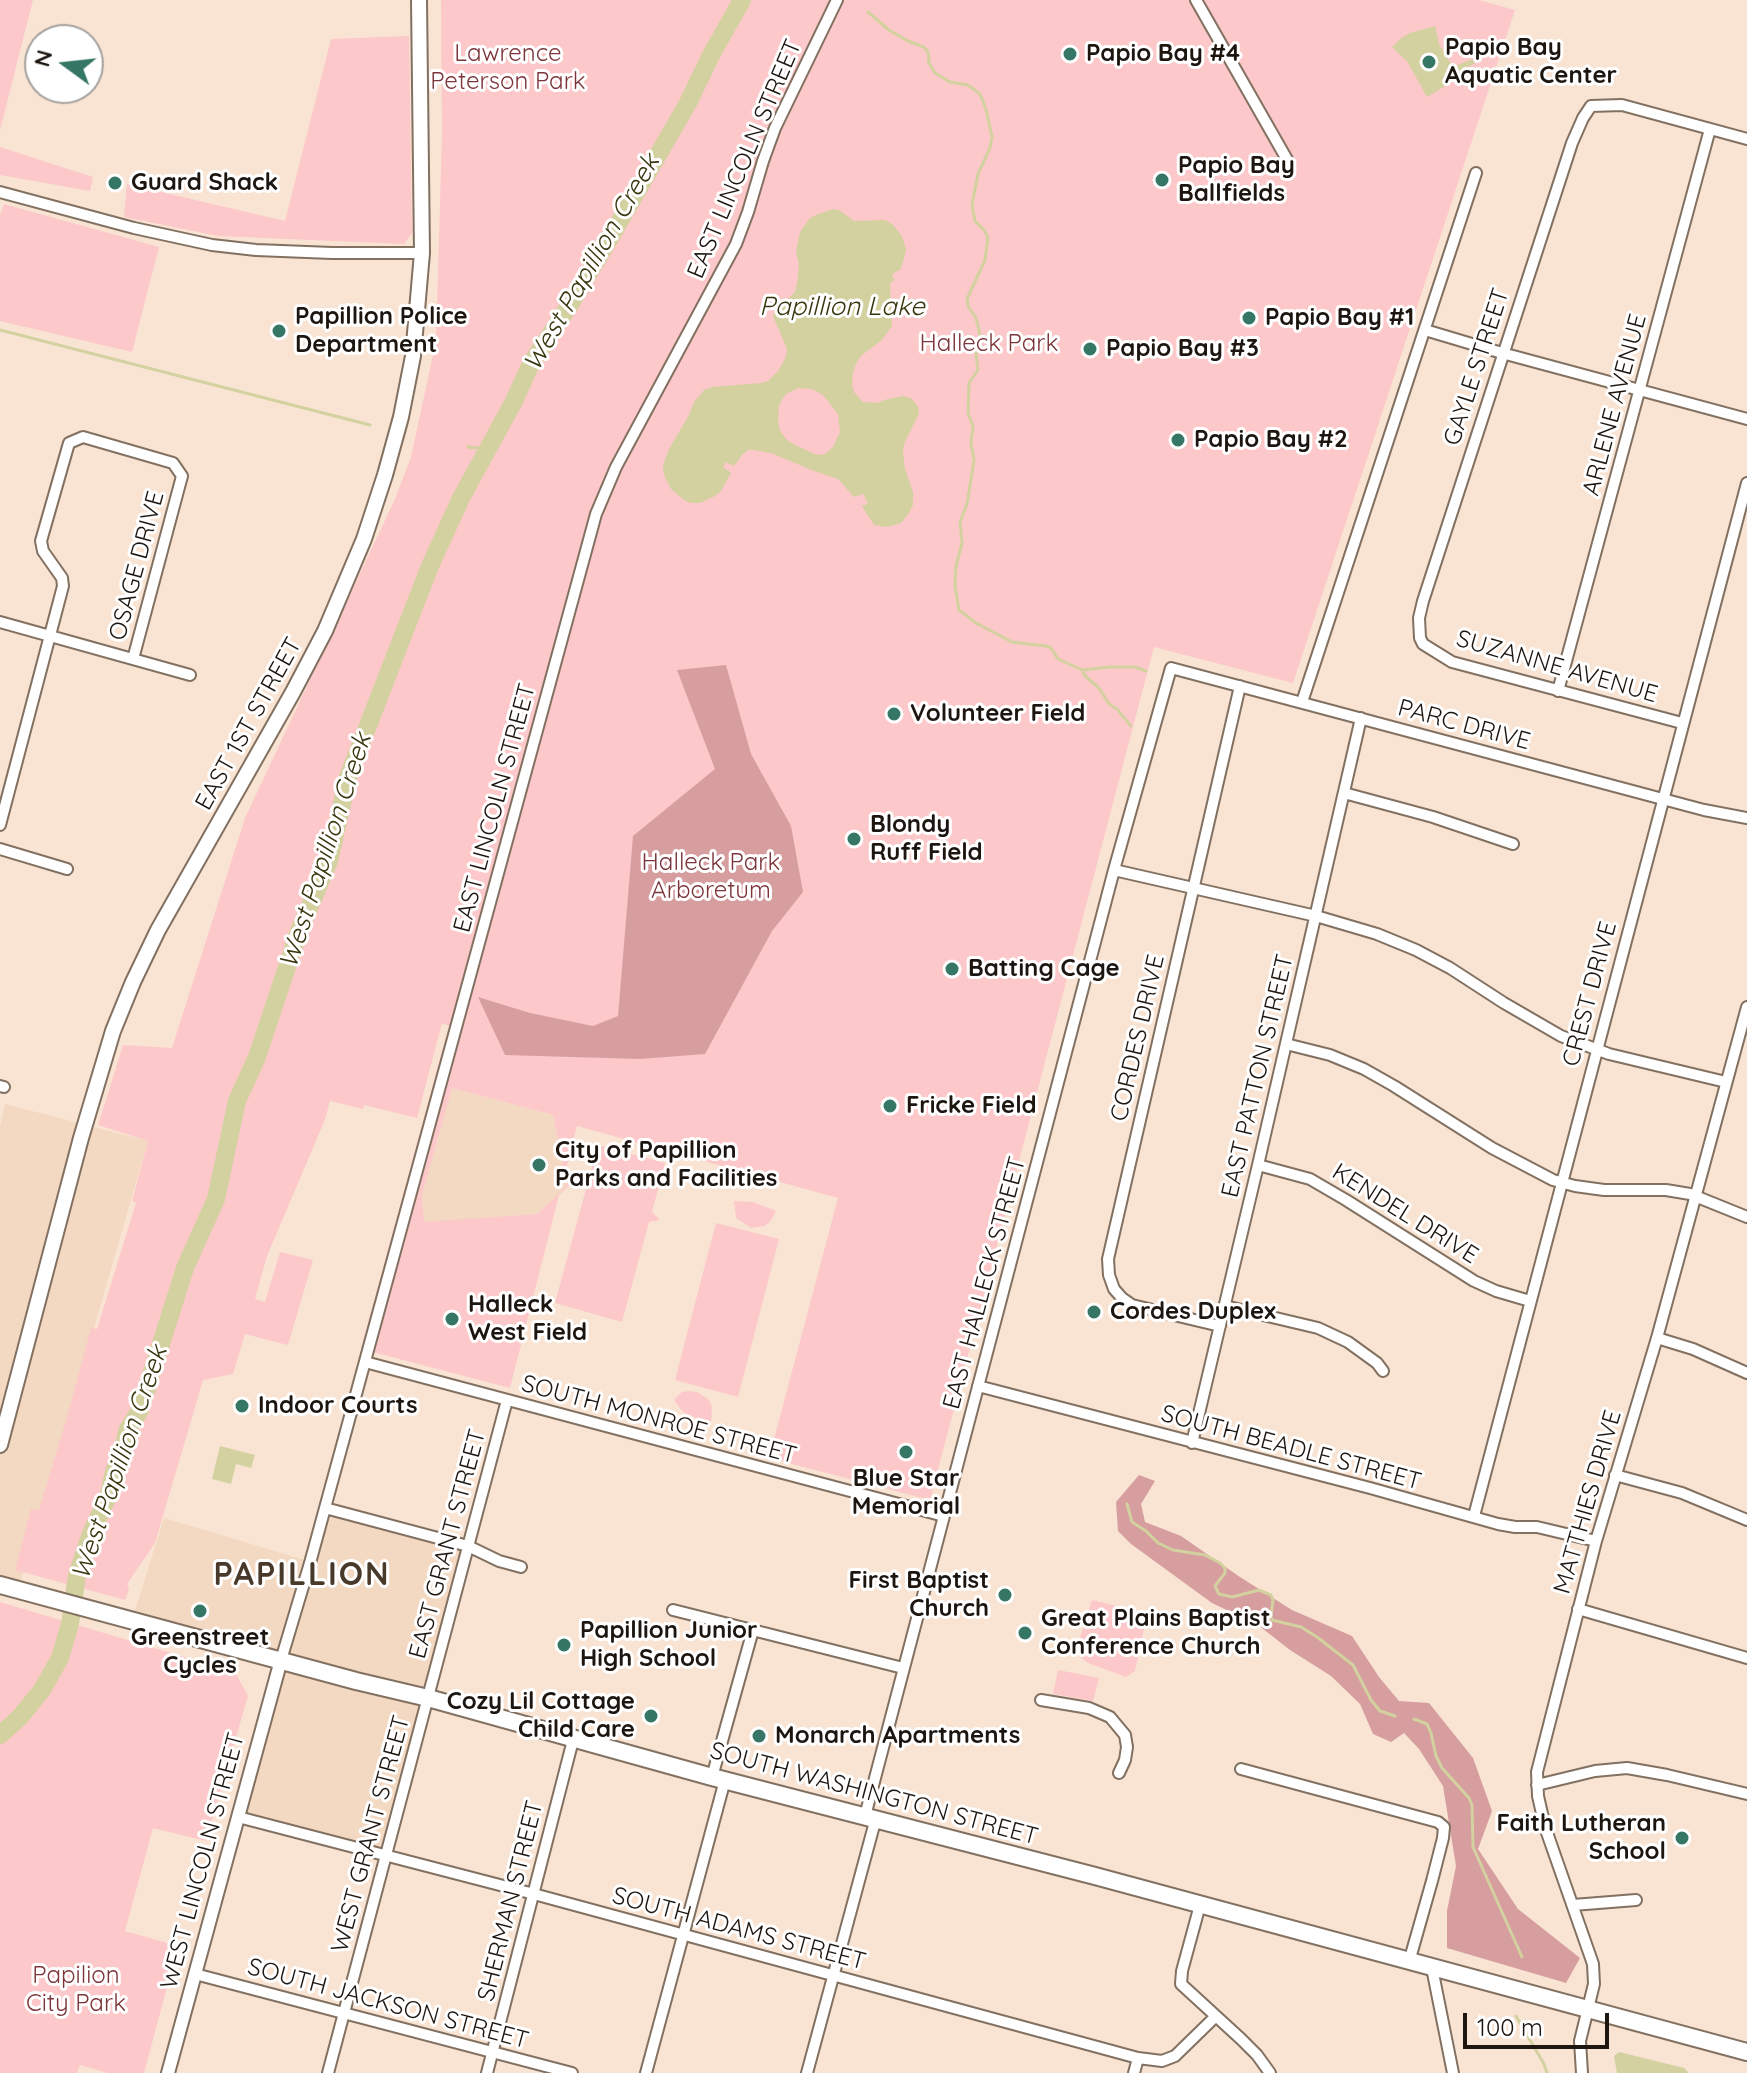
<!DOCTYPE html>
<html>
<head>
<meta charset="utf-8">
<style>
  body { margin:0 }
  #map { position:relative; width:1747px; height:2073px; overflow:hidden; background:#f9e4d3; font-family:Quicksand,sans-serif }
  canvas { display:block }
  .north { position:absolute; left:24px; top:24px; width:80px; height:80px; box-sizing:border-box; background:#fff; border:2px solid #a5a29f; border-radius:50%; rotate:285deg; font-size:22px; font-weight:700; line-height:32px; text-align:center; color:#1d1610 }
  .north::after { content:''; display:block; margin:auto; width:28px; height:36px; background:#367664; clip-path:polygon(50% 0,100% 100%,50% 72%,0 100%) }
  .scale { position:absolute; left:1463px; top:2013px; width:146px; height:36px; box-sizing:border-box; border:4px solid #1d1610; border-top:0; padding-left:10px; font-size:24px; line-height:28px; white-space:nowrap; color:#1d1610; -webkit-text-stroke:6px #fff; paint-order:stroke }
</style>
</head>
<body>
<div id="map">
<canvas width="1747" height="2073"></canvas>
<div class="north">N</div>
<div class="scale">100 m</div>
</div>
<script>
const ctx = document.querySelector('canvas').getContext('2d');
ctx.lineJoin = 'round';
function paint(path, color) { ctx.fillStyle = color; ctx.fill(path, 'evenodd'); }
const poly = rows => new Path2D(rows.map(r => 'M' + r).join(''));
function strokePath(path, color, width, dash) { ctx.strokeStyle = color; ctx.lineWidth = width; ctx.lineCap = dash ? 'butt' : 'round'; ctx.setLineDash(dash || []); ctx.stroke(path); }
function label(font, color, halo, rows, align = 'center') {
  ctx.font = font + ' Quicksand,sans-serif'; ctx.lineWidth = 6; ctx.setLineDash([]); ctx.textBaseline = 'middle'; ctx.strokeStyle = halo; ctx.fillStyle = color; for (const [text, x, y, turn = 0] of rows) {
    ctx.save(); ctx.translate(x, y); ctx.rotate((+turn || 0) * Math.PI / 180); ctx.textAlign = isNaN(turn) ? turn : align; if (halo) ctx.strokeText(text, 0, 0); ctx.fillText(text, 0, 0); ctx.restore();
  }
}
paint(poly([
  [452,1088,553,1115,567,1186,537,1214,424,1223,422,1196],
  [5,1104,148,1141,17,1594,0,1589,0,1126],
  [328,1515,462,1549,381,1850,235,1811,277,1655,133,1617,164,1518,315,1563]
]), '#f3d8c2');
paint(poly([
  [0,0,33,0,0,130],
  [441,0,1479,0,1515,10,1293,683,1154,647,930,1500,769,1458,838,1198,577,1126,565,1173,569,1186,559,1195,510,1388,361,1349,449,1026,442,1023,417,1118,364,1105,363,1109,330,1101,324,1122,267,1256,255,1299,265,1302,280,1252,313,1260,288,1345,245,1334,233,1374,203,1380,155,1543,127,1584,129,1589,125,1600,15,1570,31,1509,39,1510,68,1414,91,1328,97,1329,136,1203,132,1201,148,1141,98,1125,123,1045,172,1048,245,818,395,499,411,457,436,341,442,134],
  [452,1088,553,1115,567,1186,537,1214,424,1222,422,1196],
  [409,36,412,233,404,244,218,236,124,217,127,184,285,221,331,39],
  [0,147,93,177,90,191,0,175],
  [4,204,159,247,132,352,0,321,0,215],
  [598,1145,665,1163,652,1212,660,1220,649,1222,622,1322,555,1303],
  [734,1201,753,1202,776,1211,770,1222,764,1226,751,1228,736,1218],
  [716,1223,779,1239,738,1397,675,1380],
  [689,1391,697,1392,708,1399,712,1406,711,1422,689,1416,683,1412,674,1400,682,1392],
  [1092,1600,1130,1609,1145,1625,1135,1671,1126,1677,1088,1663,1079,1656,1077,1647],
  [0,1602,235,1672,248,1696,206,1841,153,1828,125,1931,178,1946,144,2073,108,2073,80,2065,77,2073,0,2073],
  [1058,1670,1099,1678,1093,1701,1053,1694]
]), '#fcc8c9');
paint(poly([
  [726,665,751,754,791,826,803,892,772,931,705,1054,640,1059,505,1055,478,997,530,1013,593,1026,618,1016,633,836,715,769,677,670],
  [1139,1475,1155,1481,1141,1504,1145,1522,1181,1536,1240,1577,1292,1610,1352,1636,1379,1677,1399,1701,1429,1703,1473,1758,1492,1811,1478,1849,1518,1909,1580,1958,1566,1983,1447,1948,1447,1911,1456,1866,1443,1786,1419,1749,1404,1733,1391,1742,1373,1734,1360,1704,1331,1676,1290,1650,1258,1625,1212,1603,1131,1544,1118,1531,1116,1502]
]), '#d69e9f');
paint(poly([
  [1435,26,1439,44,1453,67,1472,59,1475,63,1466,68,1468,72,1427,97,1407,61,1392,47,1400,39,1410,33],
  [834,209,839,210,854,221,885,220,892,224,902,236,906,250,903,262,900,270,893,273,892,277,895,280,891,282,890,287,892,326,882,340,862,355,857,362,853,372,852,384,854,392,863,402,877,403,884,400,903,396,911,398,918,407,919,413,904,444,903,452,905,469,913,492,913,505,909,513,901,523,895,525,886,527,874,525,862,506,868,503,863,494,854,497,838,479,814,471,771,453,754,450,748,450,742,455,734,466,726,462,723,467,731,473,721,491,715,496,700,503,691,503,684,500,671,489,664,475,663,465,669,449,689,415,694,402,704,390,712,387,761,383,768,381,779,370,786,356,787,349,773,316,776,311,795,292,797,284,799,265,796,252,800,232,810,218,818,214],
  [798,388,812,389,823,395,838,414,840,432,833,447,825,454,817,455,795,445,786,439,781,432,778,424,779,405,786,394],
  [220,1446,255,1455,251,1468,236,1464,231,1484,212,1479],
  [1619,2052,1684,2068,1689,2073,1617,2073,1614,2056]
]), '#d3d19f');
strokePath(poly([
  [868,12,889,30,908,41,924,47,928,52,929,63,935,73,950,82,968,85,980,94,986,109,992,137,990,148,978,174,972,205,975,221,984,230,988,237,985,260,967,299,968,306,976,318,981,338,976,354,978,370,969,383,968,413,973,426,971,443,974,460,967,504,960,522,962,543,956,566,955,586,959,610,976,623,1012,642,1046,646,1051,648,1058,659,1082,670,1085,676,1098,687,1110,705,1117,709,1131,726],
  [0,330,370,425],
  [468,447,487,449],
  [1082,670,1111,667,1135,667,1146,671],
  [1127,1504,1132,1522,1146,1531,1158,1543,1173,1550,1205,1555,1220,1563,1225,1568,1225,1573,1215,1586,1219,1594,1232,1597,1259,1590,1271,1595,1273,1600,1271,1616,1272,1620,1301,1627,1317,1637,1353,1665,1371,1700,1380,1711,1395,1716],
  [1414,1719,1427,1724,1431,1733,1436,1756,1442,1768,1469,1798,1472,1805,1473,1847,1522,1957],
  [1516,2016,1544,2064,1547,2073]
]), '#d3d19f', 3);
strokePath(poly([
  [0,1735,20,1717,42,1690,60,1658,70,1624,77,1575,90,1536,109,1494,114,1472,124,1446,127,1431,140,1410,185,1268,216,1199,237,1101,257,1057,298,934,329,861,348,777,430,566,461,498,513,403,531,364,571,303,614,231,688,103,711,55,742,0]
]), '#d3d19f', 18);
const minor = poly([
  [1196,0,1289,163],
  [0,192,134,228,212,245,256,250,332,253,422,253],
  [1425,330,1502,353,1747,419],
  [0,622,190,675],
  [1423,644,1420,638,1419,618,1423,601,1572,143,1583,118,1591,106,1622,105,1747,139],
  [1423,644,1452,662,1682,723],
  [1558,691,1710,129],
  [1302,702,1476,173],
  [1344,793,1433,817,1513,844],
  [0,825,63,586,62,578,43,551,41,541,69,443,83,437,173,463,182,476,133,659],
  [0,849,67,869],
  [1114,870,1316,916,1377,934,1416,950,1450,968,1504,1003,1561,1036,1609,1054,1726,1082],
  [1286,1044,1330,1055,1364,1069,1394,1086,1492,1148,1553,1180,1575,1186,1604,1190,1666,1190,1690,1194,1747,1217],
  [0,1086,4,1087],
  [1258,1165,1310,1179,1346,1200,1474,1281,1496,1291,1530,1301],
  [1225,1306,1318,1328,1348,1342,1377,1363,1383,1371],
  [1220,1326,1132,1305,1122,1298,1114,1289,1109,1275,1108,1259,1240,686],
  [1657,1338,1693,1349,1747,1373],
  [365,1362,944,1516],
  [978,1386,1370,1488,1498,1524,1515,1527,1537,1527,1596,1541],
  [1192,1443,1258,1165,1361,718],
  [1615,1475,1682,1493,1747,1520],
  [325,1508,468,1546,499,1561,521,1567],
  [1474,1516,1747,483],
  [1578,1609,1747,1658],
  [673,1610,903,1668],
  [281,1660,310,1563,596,514,616,467,736,244,748,212,763,161,775,128,837,0],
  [1041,1700,1089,1708,1110,1717,1125,1735,1127,1747,1125,1760,1119,1773],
  [1241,1769,1438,1822,1444,1827,1443,1838,1432,1881,1409,1962],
  [712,1777,753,1630],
  [1537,1785,1595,1771,1627,1768,1667,1775,1747,1794],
  [865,1816,1114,870,1171,668,1704,810,1747,818],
  [238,1817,519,1890,1138,2058,1162,2061,1175,2056,1215,2017],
  [1200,1905,1182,1971,1181,1984,1241,2039,1257,2055,1270,2073],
  [1573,1905,1636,1900],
  [1432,1968,1453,2073],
  [195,1974,572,2073],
  [328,2073,507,1400],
  [487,2073,573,1740],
  [646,2073,725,1780],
  [807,2073,876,1818],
  [1134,2073,1138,2058],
  [1582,2073,1580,2041,1594,1984,1593,1964,1545,1827,1538,1796,1537,1772,1596,1541,1657,1338,1747,1007]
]);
const tertiary = poly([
  [168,2073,281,1660]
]);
const secondary = poly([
  [0,1445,81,1138,113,1031,133,982,158,930,293,692,325,631,364,539,385,475,401,417,413,356,422,253,419,0]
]);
const primary = poly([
  [0,1585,356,1681,428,1698,712,1777,1095,1876,1747,2052]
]);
strokePath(minor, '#827061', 14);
strokePath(tertiary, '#827061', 16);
strokePath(secondary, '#827061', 18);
strokePath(primary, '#827061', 20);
strokePath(minor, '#fff', 10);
strokePath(tertiary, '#fff', 12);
strokePath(secondary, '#fff', 14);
strokePath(primary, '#fff', 16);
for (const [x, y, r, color] of [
  [1070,54,8,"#367664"],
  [1429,62,8,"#367664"],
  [1162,180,8,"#367664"],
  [115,183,8,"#367664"],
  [1249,318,8,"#367664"],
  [279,331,8,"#367664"],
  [1090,349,8,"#367664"],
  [1178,440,8,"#367664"],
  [894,714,8,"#367664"],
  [854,839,8,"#367664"],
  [952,969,8,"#367664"],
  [890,1106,8,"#367664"],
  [539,1165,8,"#367664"],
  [1094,1312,8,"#367664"],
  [452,1319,8,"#367664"],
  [242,1406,8,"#367664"],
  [906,1452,8,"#367664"],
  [1005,1595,8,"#367664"],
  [200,1611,8,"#367664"],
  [1025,1633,8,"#367664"],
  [564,1645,8,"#367664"],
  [651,1716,8,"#367664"],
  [759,1736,8,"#367664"],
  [1682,1838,8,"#367664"]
]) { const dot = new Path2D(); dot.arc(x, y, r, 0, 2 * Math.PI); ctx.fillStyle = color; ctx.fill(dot); strokePath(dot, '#fff', 3); }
label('bold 24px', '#1d1610', '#fff', [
  ["Papio Bay",1445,48],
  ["Aquatic Center",1445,76],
  ["Papio Bay #4",1086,54],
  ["Papio Bay",1178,166],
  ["Ballfields",1178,194],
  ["Guard Shack",131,183],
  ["Papillion Police",295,317],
  ["Department",295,345],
  ["Papio Bay #1",1265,318],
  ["Papio Bay #3",1106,349],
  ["Papio Bay #2",1194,440],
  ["Volunteer Field",910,714],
  ["Blondy",870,825],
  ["Ruff Field",870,853],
  ["Batting Cage",968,969],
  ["Fricke Field",906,1106],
  ["City of Papillion",555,1151],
  ["Parks and Facilities",555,1179],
  ["Halleck",468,1305],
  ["West Field",468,1333],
  ["Cordes Duplex",1110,1312],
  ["Indoor Courts",258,1406],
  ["Blue Star",906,1479,"center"],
  ["Memorial",906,1507,"center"],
  ["First Baptist",989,1581,"right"],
  ["Church",989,1609,"right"],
  ["Great Plains Baptist",1041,1619],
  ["Conference Church",1041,1647],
  ["Papillion Junior",580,1631],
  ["High School",580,1659],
  ["Greenstreet",200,1638,"center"],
  ["Cycles",200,1666,"center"],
  ["Cozy Lil Cottage",635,1702,"right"],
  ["Child Care",635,1730,"right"],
  ["Monarch Apartments",775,1736],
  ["Faith Lutheran",1666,1824,"right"],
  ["School",1666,1852,"right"]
], 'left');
label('24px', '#7c363b', '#fff', [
  ["Lawrence",508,54],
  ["Peterson Park",508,82],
  ["Halleck Park",989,344],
  ["Halleck Park",711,863],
  ["Arboretum",711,891],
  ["Papilion",76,1976],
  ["City Park",76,2004]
]);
label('24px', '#1d1610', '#fff', [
  ["EAST LINCOLN STREET",745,159,-67],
  ["GAYLE STREET",1477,367,-72],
  ["ARLENE AVENUE",1615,405,-75],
  ["OSAGE DRIVE",137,566,-75],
  ["SUZANNE AVENUE",1557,667,16],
  ["EAST 1ST STREET",249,724,-61],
  ["PARC DRIVE",1464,725,15],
  ["EAST LINCOLN STREET",495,808,-75],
  ["CREST DRIVE",1590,994,-75],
  ["CORDES DRIVE",1138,1038,-77],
  ["EAST PATTON STREET",1258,1076,-77],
  ["KENDEL DRIVE",1405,1214,32],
  ["EAST HALLECK STREET",985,1283,-75],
  ["SOUTH MONROE STREET",659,1420,15],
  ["SOUTH BEADLE STREET",1291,1448,15],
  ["MATTHIES DRIVE",1588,1502,-74],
  ["EAST GRANT STREET",448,1544,-75],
  ["SOUTH WASHINGTON STREET",874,1794,15],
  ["WEST GRANT STREET",371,1834,-75],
  ["WEST LINCOLN STREET",203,1861,-75],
  ["SHERMAN STREET",511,1901,-76],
  ["SOUTH ADAMS STREET",739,1929,15],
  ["SOUTH JACKSON STREET",388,2004,15]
]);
label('italic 26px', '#39370f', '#fff', [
  ["West Papillion Creek",592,263,-60],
  ["Papillion Lake",842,307],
  ["West Papillion Creek",326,851,-72],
  ["West Papillion Creek",120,1463,-71]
]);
ctx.letterSpacing = '2px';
label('bold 32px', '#49392b', '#fff', [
  ["PAPILLION",302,1575]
]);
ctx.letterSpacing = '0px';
</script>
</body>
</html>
